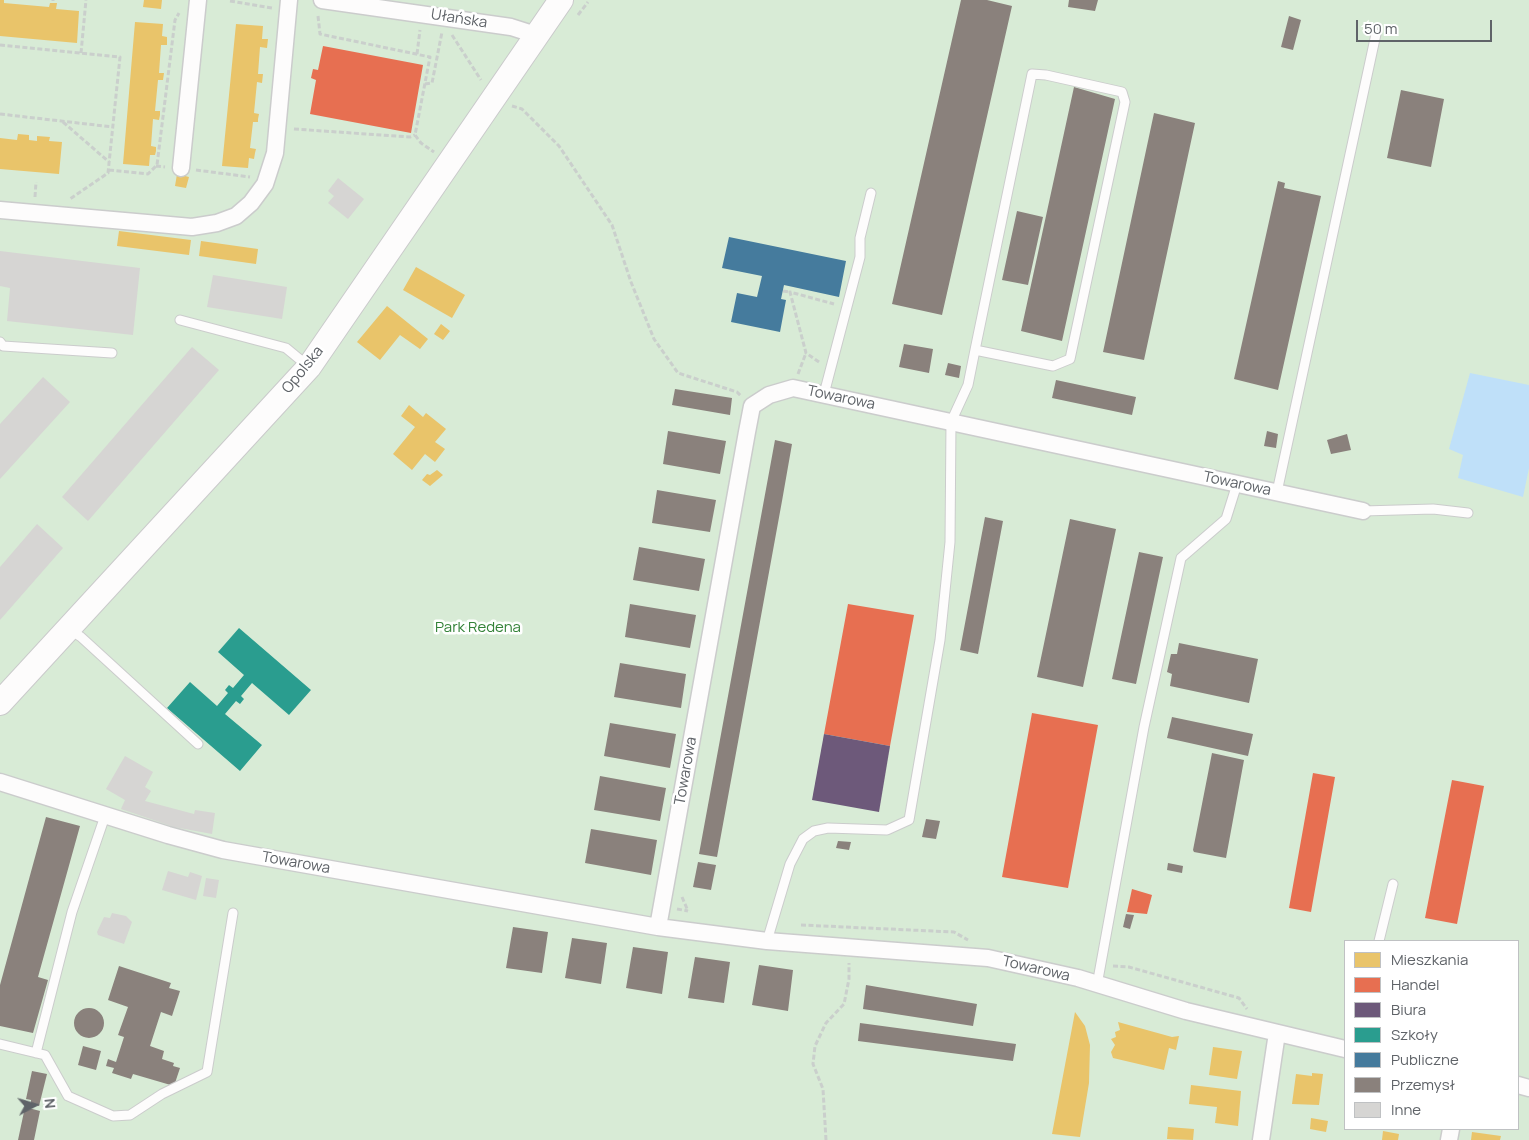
<!DOCTYPE html>
<html>
<head>
<meta charset="utf-8">
<style>
  body { margin:0 }
  #map { position:relative; width:1529px; height:1140px; overflow:hidden; background:#efeeea; font-family:Manrope,sans-serif }
  canvas { display:block }
  .legend { position:absolute; left:1344px; top:940px; width:175px; height:190px; box-sizing:border-box; background:#fff; border:1px solid #bfc1c3; margin:0; padding:6px 9px; list-style:none; font-size:15px; color:#5f6368 }
  .legend li { display:flex; align-items:center; gap:10px; height:25px }
  .legend b { width:25px; border:1px solid #bfc1c3 }
  .north { position:absolute; left:10px; top:1080px; width:50px; height:50px; -webkit-text-stroke:4px #fff; paint-order:stroke; rotate:84deg; font-size:14px; font-weight:700; line-height:20px; text-align:center; color:#5f6368 }
  .north::after { content:''; display:block; margin:auto; width:18px; height:22px; background:#5f6368; clip-path:polygon(50% 0,100% 100%,50% 72%,0 100%) }
  .scale { position:absolute; left:1356px; top:20px; width:136px; height:22px; box-sizing:border-box; border:2px solid #5f6368; border-top:0; padding-left:6px; font-size:15px; line-height:18px; white-space:nowrap; color:#5f6368; -webkit-text-stroke:4px #fff; paint-order:stroke }
</style>
</head>
<body>
<div id="map">
<canvas width="1529" height="1140"></canvas>
<ul class="legend">
<li><b style="height:14px;background:#e9c46a"></b>Mieszkania</li>
<li><b style="height:14px;background:#e76f51"></b>Handel</li>
<li><b style="height:14px;background:#6d597a"></b>Biura</li>
<li><b style="height:14px;background:#2a9d8f"></b>Szkoły</li>
<li><b style="height:14px;background:#457b9d"></b>Publiczne</li>
<li><b style="height:14px;background:#8a817c"></b>Przemysł</li>
<li><b style="height:14px;background:#d6d5d3"></b>Inne</li>
</ul>
<div class="north">N</div>
<div class="scale">50 m</div>
</div>
<script>
const ctx = document.querySelector('canvas').getContext('2d');
ctx.lineJoin = 'round';
function paint(path, color) { ctx.fillStyle = color; ctx.fill(path, 'evenodd'); }
const poly = rows => new Path2D(rows.map(r => 'M' + r).join(''));
function strokePath(path, color, width, dash) { ctx.strokeStyle = color; ctx.lineWidth = width; ctx.lineCap = dash ? 'butt' : 'round'; ctx.setLineDash(dash || []); ctx.stroke(path); }
function label(font, color, halo, rows, align = 'center') {
  ctx.font = font + ' Manrope,sans-serif'; ctx.lineWidth = 5; ctx.setLineDash([]); ctx.textBaseline = 'middle'; ctx.strokeStyle = halo; ctx.fillStyle = color; for (const [text, x, y, turn = 0] of rows) {
    ctx.save(); ctx.translate(x, y); ctx.rotate((+turn || 0) * Math.PI / 180); ctx.textAlign = isNaN(turn) ? turn : align; if (halo) ctx.strokeText(text, 0, 0); ctx.fillText(text, 0, 0); ctx.restore();
  }
}
paint(poly([
  [0,0,1529,0,1529,1140,0,1140],
  [1345,941,1518,941,1518,1129,1345,1129]
]), '#d8ebd6');
paint(poly([
  [1470,373,1529,385,1529,468,1523,497,1458,478,1463,455,1449,449]
]), '#bfe0f9');
paint(poly([
  [0,0,4,0,4,3,49,7,50,3,57,3,56,9,79,11,77,43,0,36],
  [144,0,162,0,161,9,143,7],
  [135,22,163,24,162,36,167,37,167,45,161,45,159,73,164,73,163,80,158,80,155,111,160,111,160,115,159,120,153,119,151,146,156,147,156,151,155,155,150,155,149,166,123,164],
  [236,24,263,26,262,39,268,39,267,48,260,47,258,74,263,74,262,83,257,82,254,113,259,114,258,119,258,122,253,122,250,148,256,149,255,153,254,159,249,158,248,168,222,166],
  [18,134,29,135,29,140,37,141,37,136,50,137,49,141,62,142,59,174,0,169,0,138,17,140],
  [177,174,189,177,186,188,175,186],
  [119,231,191,240,189,255,117,246],
  [201,241,258,249,256,264,199,256],
  [416,267,465,295,452,318,403,290],
  [387,306,428,339,420,349,400,335,380,360,357,342],
  [441,324,450,331,443,340,434,334],
  [409,405,423,417,426,413,446,429,435,442,445,449,435,462,425,454,412,470,393,454,415,427,401,416],
  [437,470,443,475,430,486,422,480,427,474,430,475],
  [1075,1012,1085,1026,1090,1045,1089,1083,1080,1137,1052,1134],
  [1118,1022,1172,1037,1179,1036,1176,1050,1169,1048,1164,1070,1113,1058,1111,1052,1115,1045,1111,1039,1116,1037,1115,1032,1120,1030],
  [1213,1047,1242,1051,1237,1079,1209,1075],
  [1312,1073,1323,1074,1319,1105,1292,1104,1296,1074,1312,1076],
  [1191,1085,1241,1091,1238,1126,1215,1123,1217,1107,1189,1104],
  [1311,1118,1328,1121,1326,1132,1310,1129],
  [1168,1127,1194,1129,1193,1140,1167,1139],
  [1383,1131,1399,1134,1398,1140,1382,1140],
  [1472,1132,1501,1136,1500,1140,1471,1140]
]), '#e9c46a');
paint(poly([
  [323,46,423,65,411,133,310,114,316,80,311,78,313,69,318,70],
  [848,604,914,615,890,746,824,734],
  [1032,713,1098,725,1068,888,1002,877],
  [1313,773,1335,777,1311,912,1289,908],
  [1452,780,1484,786,1457,924,1425,918],
  [1132,889,1152,895,1147,914,1127,912]
]), '#e76f51');
paint(poly([
  [824,734,890,746,879,812,812,800]
]), '#6d597a');
paint(poly([
  [239,628,311,690,289,715,252,683,241,696,244,699,240,704,236,701,225,714,262,745,240,771,167,708,190,682,217,706,228,693,225,690,229,685,233,688,244,675,218,652]
]), '#2a9d8f');
paint(poly([
  [729,237,846,261,839,297,784,285,781,299,786,300,780,332,731,322,737,293,757,297,762,276,722,268]
]), '#457b9d');
paint(poly([
  [961,0,987,0,1012,6,942,315,892,304],
  [1069,0,1098,0,1095,11,1068,7],
  [1289,16,1301,20,1293,50,1281,47],
  [1074,87,1115,99,1062,341,1021,331],
  [1401,90,1444,99,1431,167,1387,158],
  [1154,113,1195,123,1144,360,1103,352],
  [1278,181,1285,183,1284,188,1321,196,1278,390,1234,379],
  [1017,211,1043,217,1028,285,1002,280],
  [904,344,933,349,929,373,899,367],
  [948,363,961,366,959,378,945,375],
  [1056,380,1136,397,1132,415,1052,398],
  [675,389,732,398,730,415,672,405],
  [668,431,726,441,720,474,663,464],
  [1267,431,1278,434,1276,448,1264,446],
  [1347,434,1351,450,1331,454,1327,440],
  [775,440,792,444,782,501,717,857,699,854],
  [657,490,716,500,710,532,652,523],
  [985,517,1003,521,978,654,960,650],
  [1070,519,1116,529,1083,687,1037,677],
  [639,547,705,559,699,591,633,580],
  [1139,552,1163,557,1136,684,1112,679],
  [630,604,696,615,690,648,625,637],
  [1179,643,1258,659,1249,703,1170,686,1172,674,1167,672,1171,654,1177,654],
  [620,663,686,674,681,708,614,697],
  [1172,717,1253,734,1248,756,1167,738],
  [610,723,676,734,670,768,604,756],
  [1212,753,1244,760,1226,858,1194,852,1193,850],
  [600,776,666,788,660,821,594,810],
  [46,817,80,826,38,977,48,980,33,1033,0,1026,0,985],
  [926,819,940,821,936,839,922,837],
  [591,829,657,840,651,875,585,863],
  [838,841,851,842,849,850,836,848],
  [698,862,716,865,711,890,693,887],
  [1168,863,1183,866,1182,873,1167,870],
  [1126,914,1134,915,1130,929,1123,927],
  [513,927,548,932,542,973,506,968],
  [572,938,607,943,601,984,565,978],
  [633,947,668,952,662,994,626,988],
  [695,957,730,962,724,1003,688,998],
  [759,965,793,970,788,1011,752,1005],
  [119,966,171,983,169,988,180,991,172,1016,161,1012,150,1046,164,1051,162,1059,174,1063,173,1066,180,1068,174,1086,133,1074,131,1079,112,1073,114,1068,106,1066,108,1059,116,1062,124,1037,118,1035,128,1007,108,1000],
  [866,985,977,1004,973,1026,863,1009],
  '74 1023a15 15 0 1 1 30 0a15 15 0 1 1-30 0Z',
  [860,1023,1016,1044,1013,1061,858,1041],
  [83,1046,101,1051,96,1070,78,1065],
  [32,1071,47,1074,39,1106,31,1104,31,1100,26,1099],
  [25,1107,40,1111,34,1140,18,1140]
]), '#8a817c');
paint(poly([
  [338,178,364,199,348,219,328,203,334,196,328,191],
  [0,251,140,268,133,335,7,321,10,288,0,286],
  [213,275,287,287,282,319,207,307],
  [192,347,219,370,88,521,62,497],
  [43,377,70,402,0,479,0,424],
  [37,524,63,548,0,620,0,567],
  [125,756,153,772,145,787,151,791,145,801,194,814,195,810,215,813,212,834,174,827,121,809,125,800,106,789],
  [168,871,188,877,190,872,202,876,196,900,162,890],
  [206,878,219,880,216,898,203,896],
  [112,913,126,916,132,922,124,944,98,935,97,932,104,917,110,918]
]), '#d6d5d3');
const lane = poly([
  [180,320,286,348,309,367],
  [0,342,3,346,112,353],
  [824,394,860,257,860,238,871,193],
  [1277,492,1376,34],
  [1363,511,1433,509,1468,513],
  [69,629,81,637,198,744],
  [767,941,790,864,803,839,814,831,828,828,887,830,909,820,940,640,950,542,951,422,968,385,975,350,1032,74,1046,75,1122,92,1125,102,1070,359,1053,366,975,350],
  [1379,941,1393,884],
  [1097,985,1144,727,1181,558,1226,519,1237,484],
  [0,1044,45,1055,68,1096,113,1116,130,1115,162,1094,207,1072,233,913],
  [36,1053,72,912,105,816]
]);
const street = poly([
  [322,0,511,27,536,35],
  [181,168,198,0],
  [0,210,192,227,217,223,236,216,251,203,265,184,275,153,289,0],
  [0,782,168,835,223,850,658,927,767,941,988,958,1078,978,1186,1011,1345,1049],
  [658,927,747,432,752,406,769,395,793,388,1363,511],
  [1518,1085,1529,1088],
  [1261,1140,1277,1033],
  [1449,1140,1451,1129]
]);
const secondary = poly([
  [0,703,309,367,561,0]
]);
strokePath(lane, '#cbcccc', 11);
strokePath(street, '#cbcccc', 19);
strokePath(secondary, '#cacacb', 26);
strokePath(poly([
  [53,1,53,0],
  [230,1,272,8],
  [578,15,588,2],
  [318,16,320,34,430,57,415,135,421,143,434,152],
  [452,35,481,80],
  [0,45,120,57,108,173,70,199],
  [81,53,86,0],
  [417,54,420,30],
  [425,84,432,83,442,32],
  [512,106,522,109,559,146,612,225,631,282,654,339,678,373,737,392,741,396],
  [0,114,113,127],
  [63,122,109,162],
  [294,129,410,137,415,135],
  [156,166,165,167],
  [109,170,148,174,157,165,175,20,179,13],
  [196,170,250,177],
  [35,197,36,182],
  [783,291,790,292],
  [819,362,806,353,790,292,834,304],
  [798,374,806,353],
  [682,897,688,911],
  [677,909,688,911],
  [801,925,954,932,968,940],
  [1113,966,1129,967,1239,998,1247,1009],
  [826,1140,823,1089,813,1064,815,1046,826,1023,844,1004,849,979,849,963]
]), '#cacfcc', 3, [5, 2.5]);
strokePath(lane, '#fdfcfc', 9);
strokePath(street, '#fdfcfc', 16);
strokePath(secondary, '#fdfcfc', 24);
label('15px', '#5f6368', '#fff', [
  ["Ułańska",459,19,9],
  ["Opolska",303,370,-51],
  ["Towarowa",841,398,12],
  ["Towarowa",1237,484,12],
  ["Towarowa",686,771,-80],
  ["Towarowa",296,863,10],
  ["Towarowa",1036,969,13]
]);
label('15px', '#348238', '#fff', [
  ["Park Redena",478,628]
]);
</script>
</body>
</html>
